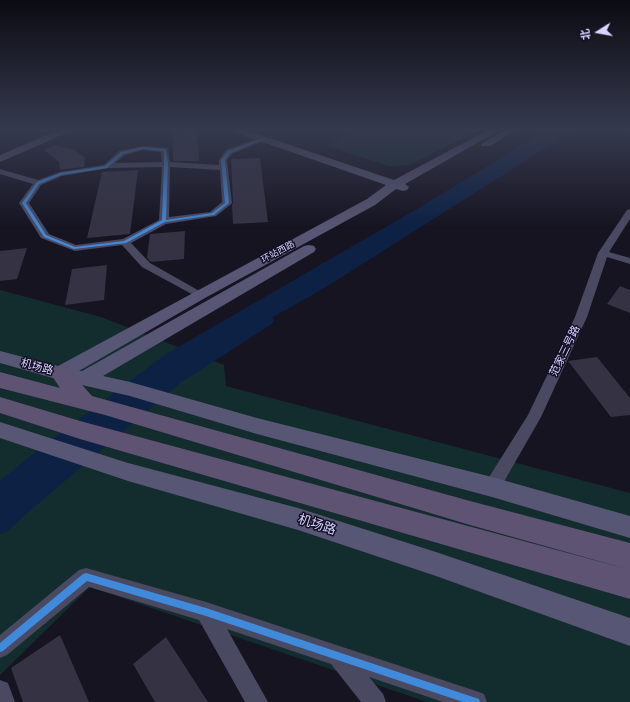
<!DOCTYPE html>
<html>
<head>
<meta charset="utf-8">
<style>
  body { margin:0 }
  #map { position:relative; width:630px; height:702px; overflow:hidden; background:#161421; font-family:Figtree,"Noto Sans SC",sans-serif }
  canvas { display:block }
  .north { position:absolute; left:578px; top:12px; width:40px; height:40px; -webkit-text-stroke:3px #130f26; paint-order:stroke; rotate:259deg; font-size:11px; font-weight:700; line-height:16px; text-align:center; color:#d9d4ff }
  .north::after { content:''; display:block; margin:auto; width:14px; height:18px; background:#d9d4ff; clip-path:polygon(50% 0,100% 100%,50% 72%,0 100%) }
</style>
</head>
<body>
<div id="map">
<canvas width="630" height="702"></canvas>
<div class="north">北</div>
</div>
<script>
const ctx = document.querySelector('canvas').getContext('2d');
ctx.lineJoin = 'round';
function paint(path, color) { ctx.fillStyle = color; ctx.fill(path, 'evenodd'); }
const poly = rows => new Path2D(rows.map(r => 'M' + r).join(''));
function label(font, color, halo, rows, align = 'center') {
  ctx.font = font + ' Figtree,"Noto Sans SC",sans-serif'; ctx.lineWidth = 3; ctx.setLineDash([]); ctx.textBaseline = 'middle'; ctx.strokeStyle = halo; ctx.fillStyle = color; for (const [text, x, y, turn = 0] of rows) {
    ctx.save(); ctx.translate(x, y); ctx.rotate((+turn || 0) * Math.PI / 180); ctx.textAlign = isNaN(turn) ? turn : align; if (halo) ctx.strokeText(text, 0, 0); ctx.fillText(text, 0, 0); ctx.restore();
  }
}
paint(poly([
  [359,130,479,130,410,165,389,166,327,146],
  [0,290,101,317,224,365,226,386,630,493,630,702,427,702,90,587,0,675]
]), '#132c2d');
paint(poly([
  [547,130,574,130,326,287,163,380,0,524,0,481,34,453,166,354,422,206]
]), '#0d2144');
paint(poly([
  [266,315,272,316,274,320,272,324,180,383,25,515,8,531,0,534,0,509,9,501,168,375,260,316,266,315]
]), '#0d2144');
paint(poly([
  [197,131,199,161,173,161,173,132],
  [55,145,75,150,85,158,84,167,60,170,59,162,44,150],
  [260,158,268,222,233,224,232,205,233,203,231,159],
  [138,170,130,234,87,238,102,172],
  [185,231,184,259,151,262,147,258,150,234],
  [27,248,17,279,0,281,0,251],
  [107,265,104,300,65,305,72,269],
  [620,286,630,290,630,313,607,304],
  [597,357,630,398,630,415,611,417,568,361],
  [60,635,89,702,23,702,11,668],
  [166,637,208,702,155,702,133,664]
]), '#343243');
paint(poly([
  [261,137,264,137,268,139,232,154,227,160,232,203,230,205,216,216,166,224,131,243,150,263,203,293,205,295,203,297,199,298,142,267,122,245,75,251,41,238,19,203,33,184,0,174,0,169,38,180,60,172,104,165,119,151,143,146,168,148,170,162,219,165,219,160,226,150,261,137],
  [143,150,161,152,162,162,115,163,125,155,143,150],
  [162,167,159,220,123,239,76,245,49,234,29,203,41,185,62,176,109,168,162,167],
  [170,167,220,170,222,202,210,212,169,217,170,167],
  [630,209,630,219,609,252,630,258,630,264,607,257,587,317,541,417,498,492,492,494,486,492,484,487,486,482,528,415,575,317,598,253,627,210,630,209],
  [86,568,206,602,476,691,484,694,487,702,443,702,369,677,383,694,386,702,361,702,331,664,227,629,268,702,245,702,199,620,89,587,7,655,0,658,0,635,79,570,86,568],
  [0,680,8,683,15,702,0,702,0,680]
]), '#4a4962');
paint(poly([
  [58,130,71,130,69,132,0,162,0,155,58,130],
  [232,130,246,130,394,180,488,130,500,130,405,184,409,187,407,190,403,191,396,189,375,205,205,298,79,371,82,371,304,246,309,245,314,246,316,249,314,252,103,376,130,382,257,418,492,477,630,516,630,538,492,497,257,434,130,396,60,380,0,363,0,351,58,366,367,199,386,185,234,132,232,130],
  [504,130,516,130,490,146,482,146,481,144,504,130],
  [0,422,128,463,298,508,436,552,630,618,630,646,436,576,298,530,128,481,0,438,0,422]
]), '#575674');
paint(poly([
  [60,366,67,368,92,396,470,501,630,543,630,599,80,439,0,413,0,397,80,421,627,569,470,525,105,415,0,388,0,372,60,388,50,373,53,368,60,366]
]), '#5e5373');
paint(poly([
  [263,138,265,139,230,153,225,160,229,203,214,215,165,222,126,243,74,249,44,237,22,203,37,182,60,173,105,166,121,152,143,147,165,149,166,150,168,164,166,220,212,213,225,203,221,160,228,151,263,138],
  [143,149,164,151,164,164,162,220,124,241,75,247,46,235,26,203,39,184,61,175,107,168,123,154,143,149],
  [86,573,206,608,479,699,480,702,463,702,206,616,87,581,3,651,0,652,0,643,83,574,86,573]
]), '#408adc');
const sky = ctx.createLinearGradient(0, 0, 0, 228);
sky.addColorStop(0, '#0c0b12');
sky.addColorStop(0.57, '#363a4e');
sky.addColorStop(1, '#363a4e00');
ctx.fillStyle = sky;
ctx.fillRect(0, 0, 630, 228);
label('9px', '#d9d4ff', '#130f26', [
  ["环站西路",278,252,-28]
]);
label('11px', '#d9d4ff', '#130f26', [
  ["范家三号路",565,351,-64],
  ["机场路",37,367,15]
]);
label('13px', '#d9d4ff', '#130f26', [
  ["机场路",317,525,18]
]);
</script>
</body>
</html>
